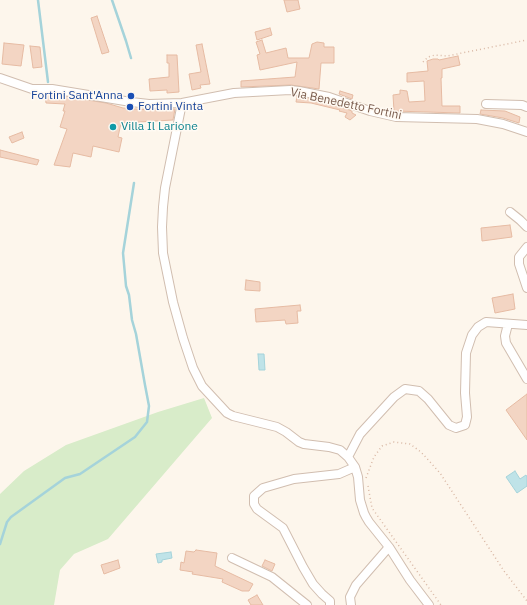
<!DOCTYPE html>
<html>
<head>
<meta charset="utf-8">
<style>
  body { margin:0 }
  canvas { display:block; background:#fdf6ec }
</style>
</head>
<body>
<canvas width="527" height="605"></canvas>
<script>
const ctx = document.querySelector('canvas').getContext('2d');
ctx.lineJoin = 'round';
function paint(path, color) { ctx.fillStyle = color; ctx.fill(path, 'evenodd'); }
const poly = rows => new Path2D(rows.map(r => 'M' + r).join(''));
function strokePath(path, color, width, dash) { ctx.strokeStyle = color; ctx.lineWidth = width; ctx.lineCap = dash ? 'butt' : 'round'; ctx.setLineDash(dash || []); ctx.stroke(path); }
function label(font, color, halo, rows, align = 'center') {
  ctx.font = font + ' "IBM Plex Sans",sans-serif'; ctx.lineWidth = 3; ctx.setLineDash([]); ctx.textBaseline = 'middle'; ctx.strokeStyle = halo; ctx.fillStyle = color; for (const [text, x, y, turn = 0] of rows) {
    ctx.save(); ctx.translate(x, y); ctx.rotate((+turn || 0) * Math.PI / 180); ctx.textAlign = isNaN(turn) ? turn : align; if (halo) ctx.strokeText(text, 0, 0); ctx.fillText(text, 0, 0); ctx.restore();
  }
}
paint(poly([
  [204,398,212,418,108,539,74,554,60,570,54,605,0,605,0,494,24,471,66,445,158,412]
]), '#d8ecc9');
const water = poly([
  [258,354,264,354,265,370,259,370,258,354],
  [515,471,520,479,526,475,527,477,527,486,517,493,506,477,515,471],
  [171,552,172,558,162,560,162,562,158,563,156,554,171,552]
]);
paint(water, '#bfe3e8');
strokePath(water, '#a5d3da', 1);
strokePath(poly([
  [38,0,48,82],
  [112,0,126,41,131,58],
  [0,544,7,522,11,517,65,478,80,474,135,437,147,422,149,406,145,385,136,334,132,320,129,295,126,286,123,253,134,183]
]), '#a5d3da', 2.5);
const building = poly([
  [284,0,298,0,300,9,287,12,284,0],
  [97,16,109,52,102,54,91,18,97,16],
  [270,28,272,35,257,40,255,32,270,28],
  [262,40,266,53,286,48,288,58,309,58,312,44,317,42,324,43,324,47,334,47,334,63,321,63,319,89,291,85,241,87,241,81,295,77,297,62,260,70,257,55,260,54,256,42,262,40],
  [4,43,24,45,21,66,2,64,4,43],
  [202,44,210,84,200,85,201,88,192,90,189,74,201,72,196,45,202,44],
  [30,46,40,47,42,67,33,68,30,46],
  [167,55,177,55,179,92,167,93,167,90,150,91,149,79,169,77,169,63,167,63,167,55],
  [458,56,460,65,442,69,442,78,441,78,442,106,460,106,460,113,394,111,393,95,400,94,400,90,407,91,409,102,425,101,424,81,407,82,407,73,428,71,427,61,433,59,438,59,439,60,458,56],
  [340,91,353,95,352,99,339,94,340,91],
  [45,94,52,94,106,103,123,108,149,110,175,109,173,120,121,123,118,137,122,138,119,152,93,146,91,157,73,153,70,167,54,165,67,129,60,127,65,111,63,111,65,104,46,103,45,94],
  [297,96,328,102,352,111,352,113,356,115,350,120,345,117,347,113,339,111,340,110,311,103,296,102,297,96],
  [481,110,505,111,520,117,519,123,503,118,480,114,481,110],
  [22,132,24,138,12,143,9,137,22,132],
  [0,150,39,160,37,165,0,157,0,150],
  [510,225,512,237,482,241,481,228,510,225],
  [246,280,260,282,260,291,245,290,246,280],
  [513,294,515,309,495,313,492,298,513,294],
  [300,305,301,311,297,311,298,323,286,324,285,320,256,322,255,309,300,305],
  [527,394,527,440,506,410,527,394],
  [196,550,217,553,215,566,253,584,249,591,242,591,222,582,223,579,192,574,193,572,180,570,181,562,184,563,186,551,194,552,196,550],
  [118,560,120,568,104,574,101,565,118,560],
  [265,560,275,564,272,571,262,566,265,560],
  [257,595,263,605,251,605,248,600,257,595]
]);
paint(building, '#f3d5c3');
strokePath(building, '#e6bba3', 1);
const minor = poly([
  [0,78,32,89,52,89,131,102,149,104,182,103,234,93,290,90,299,91,329,97,370,111,396,117,477,119,503,124,527,132],
  [182,103,165,188,163,207,162,227,163,253,173,302,183,338,193,368,202,386,227,413,233,416,277,427,286,432,299,442,304,444,329,447,340,450,348,457,355,467,358,477,360,500,364,513,366,517,369,522,389,547,410,580,429,605],
  [486,104,522,105,527,107],
  [510,212,520,220,527,227],
  [527,247,519,257,519,264,527,288],
  [508,324,505,336,506,343,527,379],
  [348,457,360,434,394,397,405,389,419,391,428,399,449,425,456,428,465,425,467,417,465,393,466,353,472,335,478,327,486,322,527,325],
  [232,558,272,577,307,605],
  [330,605,330,601,322,594,313,584,303,567,283,528,257,509,254,504,254,496,263,488,294,479,339,474,355,467],
  [351,605,350,597,356,585,389,547]
]);
strokePath(minor, '#d1beb0', 10);
strokePath(poly([
  [423,62,428,57,435,55,447,56,527,40],
  [366,478,374,457,382,446,394,442,410,444,421,452,440,473,504,571,527,601],
  [368,486,372,508,441,605]
]), '#d9b8a5', 1.5, [1, 3]);
strokePath(minor, '#fff', 8);
for (const [x, y, r, color] of [
  [131,96,4,"#1a4fb4"],
  [130,107,4,"#1a4fb4"],
  [113,127,4,"#0f9aa8"]
]) { const dot = new Path2D(); dot.arc(x, y, r, 0, 2 * Math.PI); ctx.fillStyle = color; ctx.fill(dot); strokePath(dot, '#fffaf3', 1.5); }
label('12px', '#164399', '#fffaf3', [
  ["Fortini Sant'Anna",123,96],
  ["Fortini Vinta",138,107,"left"]
], 'right');
label('12px', '#7a5c4d', '#fffaf3', [
  ["Via Benedetto Fortini",346,104,12]
]);
label('12px', '#0d838f', '#fffaf3', [
  ["Villa Il Larione",121,127]
], 'left');
</script>
</body>
</html>
